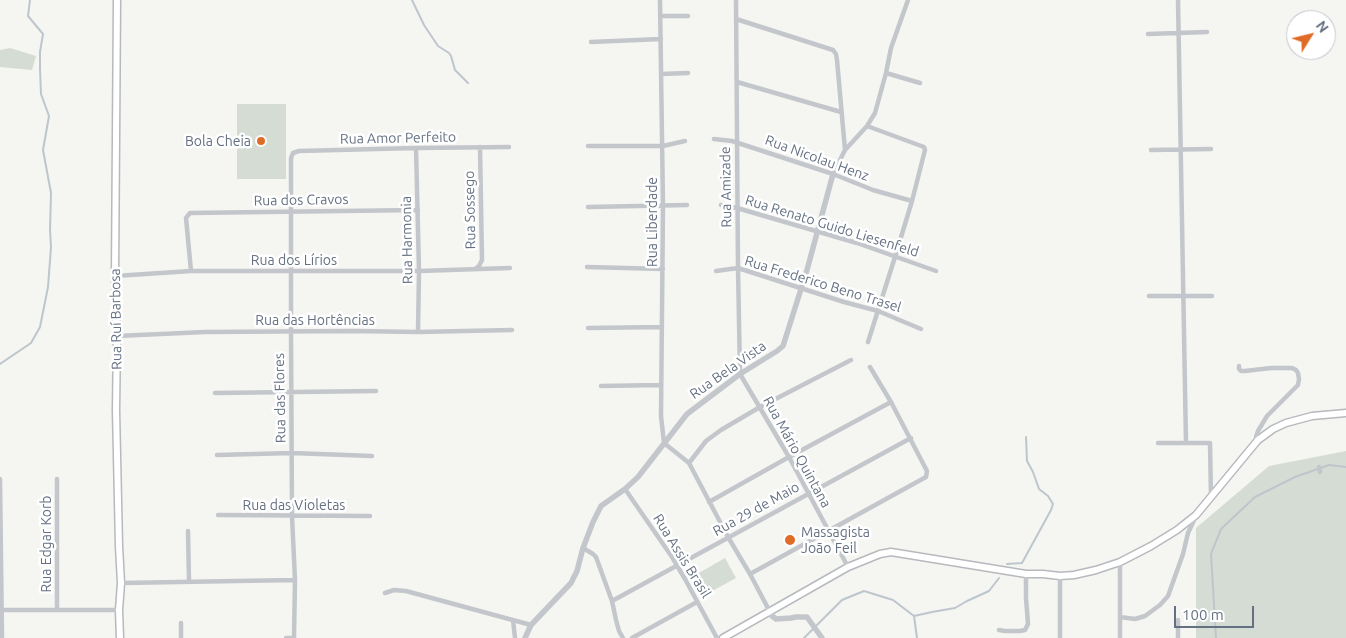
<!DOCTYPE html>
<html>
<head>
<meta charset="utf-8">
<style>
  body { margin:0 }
  #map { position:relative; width:1346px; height:638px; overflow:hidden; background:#f5f5f2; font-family:Ubuntu,sans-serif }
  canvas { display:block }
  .north { position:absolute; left:1286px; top:10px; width:50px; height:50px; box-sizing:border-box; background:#fff; border:1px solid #c1c6cd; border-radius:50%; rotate:54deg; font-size:14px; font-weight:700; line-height:20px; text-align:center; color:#657182 }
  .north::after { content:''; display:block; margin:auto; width:18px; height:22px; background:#e06b27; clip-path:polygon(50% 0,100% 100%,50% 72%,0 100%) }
  .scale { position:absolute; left:1174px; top:606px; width:80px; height:22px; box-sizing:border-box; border:2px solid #657182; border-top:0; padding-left:6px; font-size:15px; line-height:18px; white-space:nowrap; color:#657182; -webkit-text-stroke:4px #fff; paint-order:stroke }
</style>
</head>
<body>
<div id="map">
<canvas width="1346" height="638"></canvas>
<div class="north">N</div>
<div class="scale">100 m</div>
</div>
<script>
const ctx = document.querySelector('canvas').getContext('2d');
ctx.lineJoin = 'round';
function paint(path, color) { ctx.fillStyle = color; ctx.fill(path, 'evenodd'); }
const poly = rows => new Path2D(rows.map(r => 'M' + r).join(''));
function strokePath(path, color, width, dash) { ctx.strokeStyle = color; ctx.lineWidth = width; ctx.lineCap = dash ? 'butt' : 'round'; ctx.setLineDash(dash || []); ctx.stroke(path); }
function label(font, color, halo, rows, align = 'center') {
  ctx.font = font + ' Ubuntu,sans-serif'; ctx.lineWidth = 5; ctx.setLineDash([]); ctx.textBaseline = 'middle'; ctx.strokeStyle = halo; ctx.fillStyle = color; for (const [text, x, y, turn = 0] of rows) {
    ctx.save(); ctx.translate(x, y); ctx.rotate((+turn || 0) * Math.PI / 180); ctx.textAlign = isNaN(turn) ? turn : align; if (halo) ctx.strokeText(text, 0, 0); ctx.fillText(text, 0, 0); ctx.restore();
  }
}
paint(poly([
  [10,48,36,56,32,70,0,67,0,50],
  [237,104,286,104,286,179,237,179],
  [1346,451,1346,638,1196,638,1196,528,1269,466],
  [725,558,736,578,703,596,692,577]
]), '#d5dcd3');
strokePath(poly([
  [412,0,424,25,438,46,449,53,451,56,455,70,468,83],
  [0,364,31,343,40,327,48,287,51,247,50,230,51,193,43,150,49,116,41,94,40,69,40,52,43,34,28,16,30,0],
  [1007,564,1022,563,1051,510,1053,504,1048,496,1039,489,1033,472,1027,461,1026,437],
  [914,616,932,612,955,608,967,601,989,591,999,578],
  [804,638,842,600,864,591,893,600,914,616,917,638],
  [1216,638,1211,554,1221,529,1255,497,1295,477,1329,465,1346,467]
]), '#bec6cd', 2);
const secondary = poly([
  [117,0,115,276,117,336,116,410,119,546,121,583,119,610,120,638],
  [723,638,848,567,880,554,891,552,1026,574,1043,574,1060,576,1074,575,1096,570,1120,562,1151,546,1177,530,1196,515,1258,440,1273,429,1286,423,1312,416,1346,413]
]);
strokePath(secondary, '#b6b9be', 9);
strokePath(poly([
  [660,0,663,206,661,416,664,443,689,463,728,537,750,574,770,612],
  [736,0,738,268,740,374,789,457,848,567],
  [1178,0,1186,443],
  [660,16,688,16],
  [736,19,833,50,836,54,837,60,845,150],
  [1148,34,1207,32],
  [591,42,661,39],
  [886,73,920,83],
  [661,74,688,73],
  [737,82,841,112],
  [867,126,924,147,925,150,912,201,895,257,868,342],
  [714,139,732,141,833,174,873,190,912,201],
  [588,146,663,146,685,141],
  [416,148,419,271,418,332],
  [1151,150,1211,149],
  [833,174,845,150,867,126,875,113,886,73,891,48,908,0],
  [721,205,737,208,857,243,936,271],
  [588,207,687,205],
  [587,267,663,269],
  [475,269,479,266,482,260,480,147],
  [191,271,186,218,190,213,418,210],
  [716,271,738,268,844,302,878,311,921,329],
  [115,276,191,271,419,271,510,268],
  [1149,296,1212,296],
  [588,328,662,327],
  [117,336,205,332,354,331,418,332,512,330],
  [1239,366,1239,369,1241,371,1245,371,1271,368,1292,368,1296,370,1298,373,1299,379,1298,385,1267,416,1258,431,1256,437,1258,440],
  [601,386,661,385],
  [215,393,376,391],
  [1158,443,1210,443,1211,497],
  [217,455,292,453,372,456],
  [689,463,706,441,721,430,760,407,851,360],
  [1319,467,1320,472],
  [0,479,2,638],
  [57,479,57,610],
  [625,489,672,557,685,579,717,638],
  [709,502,789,457,891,402],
  [218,515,370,516],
  [188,531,189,581],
  [583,548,593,554,596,557,612,601,616,620,619,631,623,638],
  [1120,562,1120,638],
  [750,574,926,477,927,471,891,402,870,367],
  [1060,576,1060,638],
  [121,583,295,580],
  [385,593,394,590,406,591,531,625],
  [612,601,911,438],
  [0,610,119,610],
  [1120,617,1135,619,1145,616,1160,605,1168,596,1183,554,1188,533,1195,518],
  [513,620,515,638],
  [1178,620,1178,638],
  [999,630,1005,631,1020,631,1025,630,1028,624,1026,598,1026,574],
  [181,638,181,623],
  [286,638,294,638],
  [294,638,295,580,292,516,291,332,291,158,293,153,299,151,416,148,509,147],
  [632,638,697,602]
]), '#c3c6ca', 4.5);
strokePath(poly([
  [770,612,772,616,776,619,791,618,796,617,807,617,822,638],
  [525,638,531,625,571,583,577,571,583,548,593,522,601,506,625,489,638,477,687,414,740,374,777,351,783,346,807,270,833,174]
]), '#c3c6ca', 5.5);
strokePath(secondary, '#fff', 6);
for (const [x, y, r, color] of [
  [261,141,5,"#e06b27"],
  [790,540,6,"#e06b27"]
]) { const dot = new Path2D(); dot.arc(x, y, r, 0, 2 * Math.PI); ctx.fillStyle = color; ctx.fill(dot); strokePath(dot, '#fff', 2); }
label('14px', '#657182', '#fff', [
  ["Rua Amor Perfeito",398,138,-1],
  ["Rua Nicolau Henz",817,158,20],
  ["Rua Amizade",726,187,-91],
  ["Rua dos Cravos",301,200,-1],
  ["Rua Sossego",470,210,-91],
  ["Rua Liberdade",652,222,-90],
  ["Rua Renato Guido Liesenfeld",832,226,17],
  ["Rua Harmonia",407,240,-91],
  ["Rua dos Lírios",294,260],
  ["Rua Frederico Beno Trasel",823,284,17],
  ["Rua Ruí Barbosa",116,319,-91],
  ["Rua das Hortências",315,320],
  ["Rua Bela Vista",728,370,-35],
  ["Rua das Flores",280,398,-91],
  ["Rua Mário Quintana",797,452,61],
  ["Rua das Violetas",294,505],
  ["Rua 29 de Maio",756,509,-29],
  ["Rua Edgar Korb",46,544,-90],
  ["Rua Assis Brasil",682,556,58]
]);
label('14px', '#657182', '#fff', [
  ["Bola Cheia",251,141],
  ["Massagista",801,532,"left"],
  ["João Feil",801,548,"left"]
], 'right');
</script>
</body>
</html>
